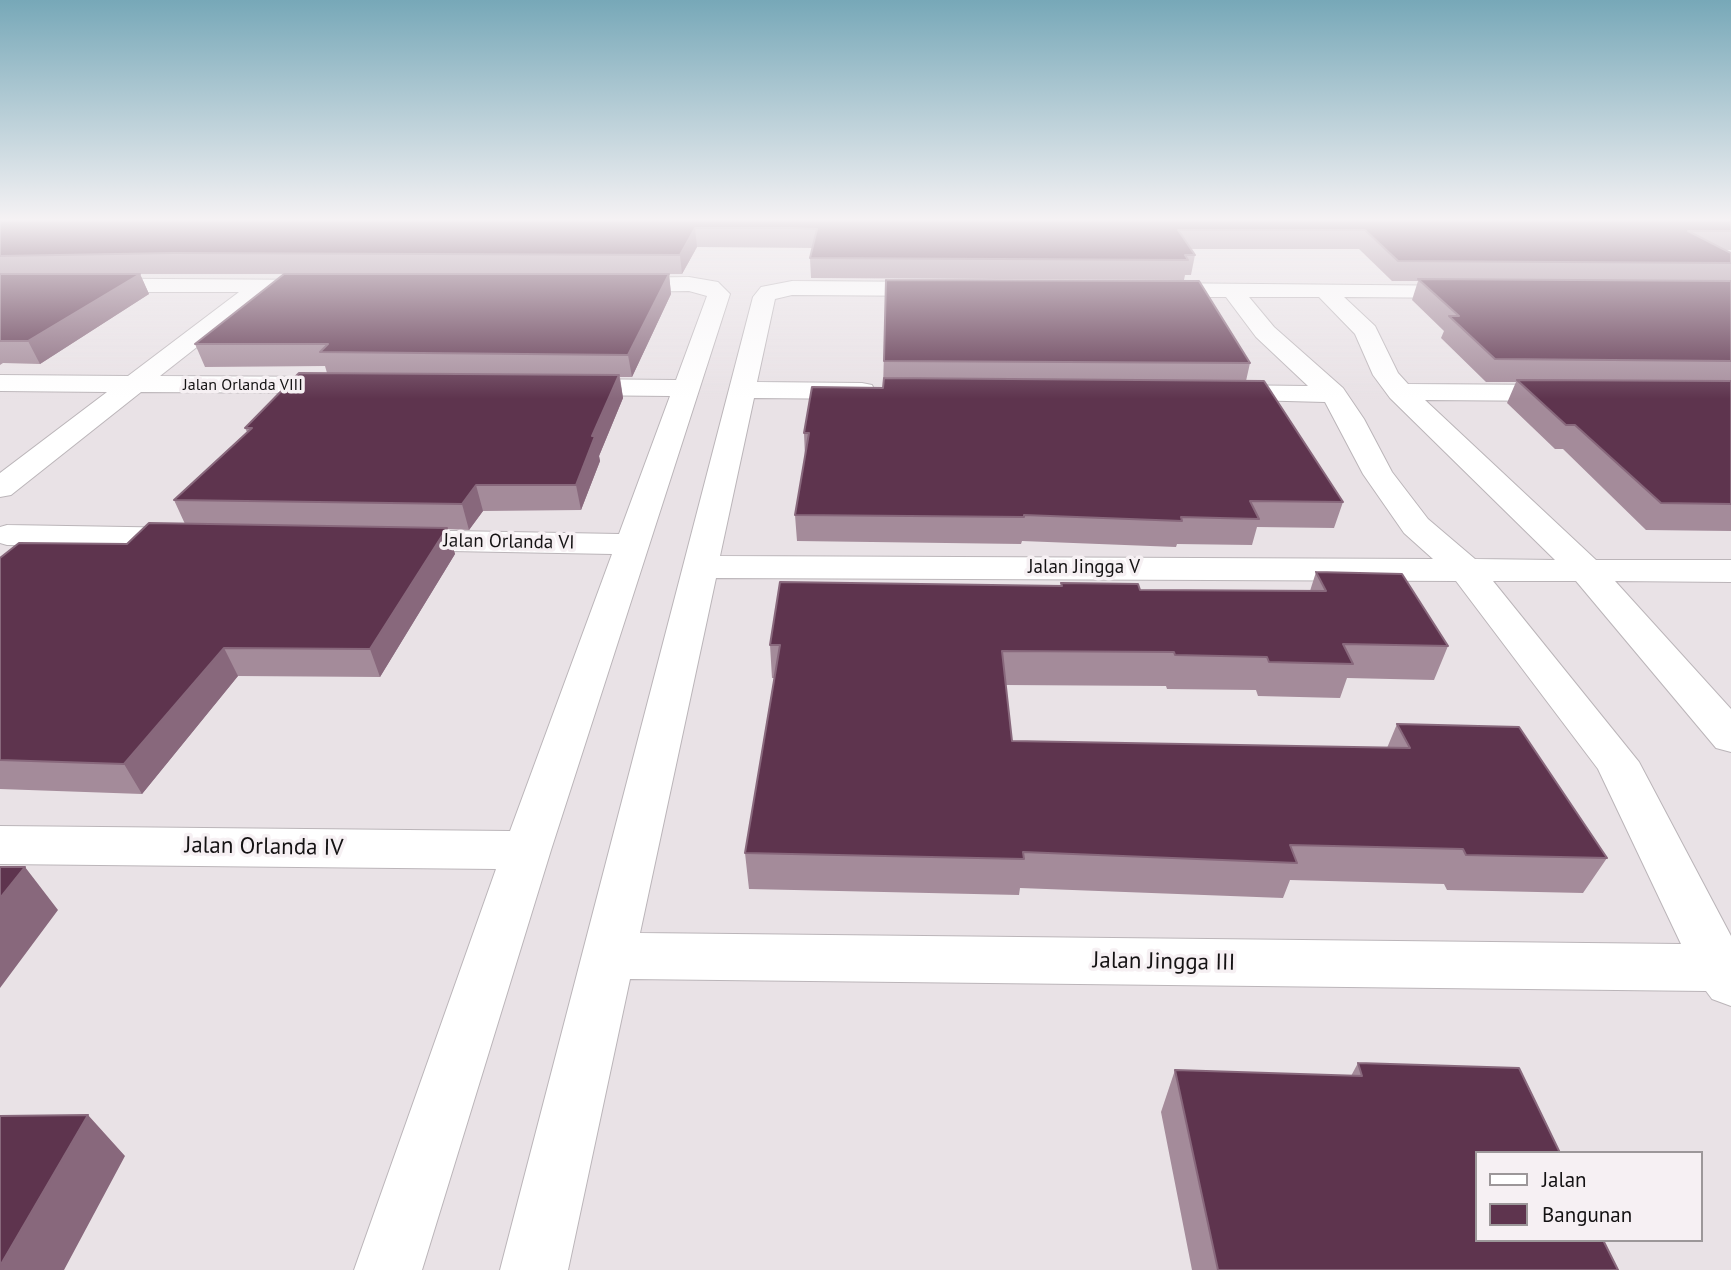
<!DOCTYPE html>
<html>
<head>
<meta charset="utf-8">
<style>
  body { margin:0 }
  #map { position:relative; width:1731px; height:1270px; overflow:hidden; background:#e9e2e6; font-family:"PT Sans",sans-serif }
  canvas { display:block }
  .legend { position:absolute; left:1475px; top:1151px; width:228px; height:91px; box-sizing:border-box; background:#f6f0f3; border:2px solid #9c9799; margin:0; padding:9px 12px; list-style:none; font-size:21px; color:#141213 }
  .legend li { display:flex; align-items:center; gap:14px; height:35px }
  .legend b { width:35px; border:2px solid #9c9799 }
</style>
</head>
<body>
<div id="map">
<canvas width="1731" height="1270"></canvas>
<ul class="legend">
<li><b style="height:9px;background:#fff"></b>Jalan</li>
<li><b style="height:19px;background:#5e344e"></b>Bangunan</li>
</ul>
</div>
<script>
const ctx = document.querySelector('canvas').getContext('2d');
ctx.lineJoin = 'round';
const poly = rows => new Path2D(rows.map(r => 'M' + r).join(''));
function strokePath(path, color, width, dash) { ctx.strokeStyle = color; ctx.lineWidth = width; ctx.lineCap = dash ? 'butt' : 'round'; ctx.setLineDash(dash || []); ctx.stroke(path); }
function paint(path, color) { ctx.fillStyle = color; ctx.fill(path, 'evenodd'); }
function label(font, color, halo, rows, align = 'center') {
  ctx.font = font + ' "PT Sans",sans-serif'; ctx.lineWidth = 7; ctx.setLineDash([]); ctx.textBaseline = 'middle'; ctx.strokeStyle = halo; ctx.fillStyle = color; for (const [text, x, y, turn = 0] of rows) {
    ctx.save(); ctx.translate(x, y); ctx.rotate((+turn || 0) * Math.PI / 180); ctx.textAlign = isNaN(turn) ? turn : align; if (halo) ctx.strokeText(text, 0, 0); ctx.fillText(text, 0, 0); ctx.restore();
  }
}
const minor = poly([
  [689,277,718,282,730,294,551,850,422,1270,354,1270,496,869,0,864,0,826,510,831,612,554,397,550,385,547,380,540,385,533,397,530,619,534,670,396,569,395,560,393,556,387,560,381,569,379,676,380,707,296,689,291,617,292,609,290,606,285,609,280,617,278,689,277],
  [0,278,330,280,333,285,330,290,322,292,267,292,160,376,341,377,350,379,354,385,350,391,341,393,141,392,11,495,0,497,0,473,107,392,0,391,0,375,128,376,239,292,0,292,0,278],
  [792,281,939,282,947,284,950,289,947,294,939,296,792,295,775,299,757,382,862,383,872,385,875,391,872,397,862,399,754,398,720,556,1433,559,1404,533,1363,474,1325,402,1210,399,1206,393,1210,387,1220,385,1308,386,1256,337,1226,297,1153,297,1145,295,1142,290,1145,285,1153,283,1476,286,1479,291,1476,296,1468,298,1344,297,1375,326,1398,373,1408,384,1562,385,1572,387,1576,393,1572,399,1562,401,1425,400,1596,560,1731,560,1731,582,1615,581,1731,709,1731,752,1716,748,1576,581,1493,581,1639,762,1731,936,1731,1006,1712,999,1706,991,630,979,568,1270,500,1270,753,297,761,287,792,281],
  [1249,297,1319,297,1355,334,1373,375,1390,398,1555,560,1475,559,1428,519,1392,472,1364,419,1343,388,1274,327,1249,297],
  [716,578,1456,581,1598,769,1681,944,640,933,716,578],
  [7,525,187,528,199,531,204,538,199,545,187,548,7,545,0,543,0,527,7,525]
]);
strokePath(minor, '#bbb5b9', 2);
paint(minor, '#fff');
paint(poly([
  [0,221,1731,221,1731,250,1724,250,1731,253,1731,531,1646,530,1563,449,1555,449,1507,403,1516,382,1486,382,1441,338,1444,331,1412,300,1418,281,1392,281,1359,249,1191,249,1195,255,1191,275,1185,275,1184,280,811,278,810,258,812,248,697,247,682,274,669,274,671,294,632,377,620,377,623,398,599,456,600,461,581,510,483,511,469,530,447,529,455,554,380,677,238,676,142,794,0,789,0,558,127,544,185,524,174,500,247,432,245,428,327,373,325,366,205,367,195,344,379,274,140,274,149,294,40,364,3,363,0,365],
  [886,280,1250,363,1246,381,1343,502,1334,528,1257,527,1252,545,1177,544,1176,547,1022,541,1021,544,797,541,795,515,805,457,804,433,883,388],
  [1316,572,1448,646,1434,680,1347,678,1340,698,1258,696,1256,690,1167,689,1166,686,1005,685,1012,741,1387,748,1397,724,1607,858,1583,893,1447,890,1444,884,1290,880,1283,898,1020,888,1019,895,749,889,745,853,774,678,772,678,770,645,1061,586,1061,583,1140,590,1310,591],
  [1358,1063,1618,1270,1192,1270,1161,1112,1175,1070,1351,1076]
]), '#a48b9a');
paint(poly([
  [695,228,697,247,682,274,680,255],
  [140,274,149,294,40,364,28,341],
  [669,274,671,294,632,377,628,355],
  [619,375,623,398,599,456,600,461,581,510,576,485,592,436],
  [476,485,483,511,469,530,462,504],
  [447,528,455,554,380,677,370,649],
  [224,648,238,676,142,794,124,764],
  [25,867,58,910,0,988,0,898],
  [88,1115,125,1156,64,1270,0,1270,0,1266]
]), '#88687c');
const building = poly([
  [0,221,1731,221,1731,231,1688,231,1731,253,1731,263,1398,261,1365,230,1178,230,1195,255,1185,255,1188,260,810,258,817,229,792,228,695,228,680,255,174,253,0,256,0,221],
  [0,274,140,274,28,341,0,341,0,274],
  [284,274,669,274,628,355,320,352,328,344,195,344,284,274],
  [1418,279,1731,281,1731,361,1495,359,1449,316,1459,316,1418,279],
  [886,280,1199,281,1250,363,884,361,886,280],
  [299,373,619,375,592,436,595,436,576,485,476,485,462,504,174,500,252,428,245,428,299,373],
  [884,378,1264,381,1343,502,1250,501,1259,519,1181,517,1182,521,1024,515,1024,517,795,515,809,433,804,433,812,387,883,388,884,378],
  [1517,380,1731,381,1731,504,1661,503,1575,425,1566,425,1517,380],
  [149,523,447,528,370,649,224,648,124,764,0,760,0,558,19,543,127,544,149,523],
  [1316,572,1402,574,1448,646,1343,644,1353,664,1269,662,1267,657,1175,655,1174,652,1002,651,1012,741,1410,748,1397,724,1519,727,1607,858,1466,855,1463,849,1290,845,1297,863,1023,852,1024,859,745,853,780,645,770,645,780,582,1062,586,1061,583,1138,584,1140,590,1326,591,1316,572],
  [0,867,25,867,0,898,0,867],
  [1358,1063,1519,1068,1560,1153,1477,1153,1477,1240,1603,1240,1618,1270,1218,1270,1175,1070,1362,1076,1358,1063],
  [88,1115,0,1266,0,1116,88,1115]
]);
paint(building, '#5e344e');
strokePath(building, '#88687c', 2);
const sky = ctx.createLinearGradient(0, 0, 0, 399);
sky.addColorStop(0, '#77a8b8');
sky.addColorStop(0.55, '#f5f2f4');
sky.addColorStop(1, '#f5f2f400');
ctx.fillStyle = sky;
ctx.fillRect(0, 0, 1731, 399);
label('16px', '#141213', '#f6f0f3', [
  ["Jalan Orlanda VIII",243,385]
]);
label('19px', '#141213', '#f6f0f3', [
  ["Jalan Orlanda VI",509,542,1],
  ["Jalan Jingga V",1084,568]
]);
label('23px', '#141213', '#f6f0f3', [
  ["Jalan Orlanda IV",264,847,1],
  ["Jalan Jingga III",1164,962,1]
]);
</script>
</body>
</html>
